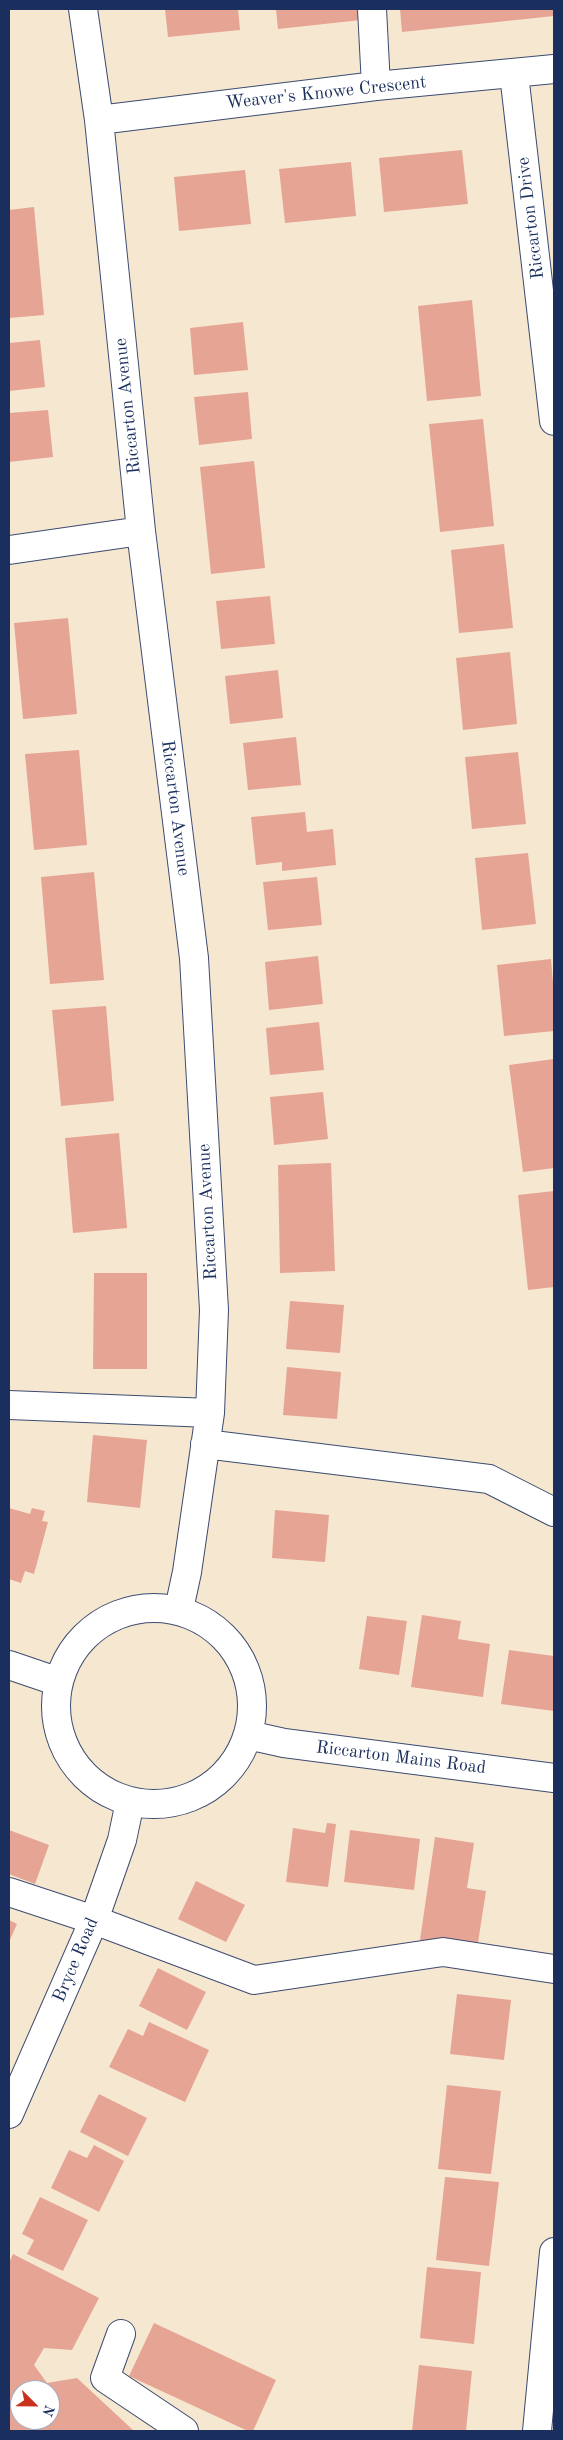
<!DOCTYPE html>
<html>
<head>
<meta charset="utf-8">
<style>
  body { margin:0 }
  #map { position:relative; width:563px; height:2440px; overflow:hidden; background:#f6e7d1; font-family:"Old Standard TT",serif }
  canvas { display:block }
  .frame { position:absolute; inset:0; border:10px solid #1b2f5e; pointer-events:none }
  .north { position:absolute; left:10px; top:2380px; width:50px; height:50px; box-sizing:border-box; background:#fff; border:1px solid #a4acbf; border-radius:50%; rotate:113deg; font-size:14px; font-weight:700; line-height:20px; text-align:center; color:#1b2f5e }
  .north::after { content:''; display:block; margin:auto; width:18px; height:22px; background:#c8321e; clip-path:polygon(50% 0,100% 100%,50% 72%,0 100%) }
</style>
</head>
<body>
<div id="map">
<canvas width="563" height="2440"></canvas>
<div class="frame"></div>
<div class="north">N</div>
</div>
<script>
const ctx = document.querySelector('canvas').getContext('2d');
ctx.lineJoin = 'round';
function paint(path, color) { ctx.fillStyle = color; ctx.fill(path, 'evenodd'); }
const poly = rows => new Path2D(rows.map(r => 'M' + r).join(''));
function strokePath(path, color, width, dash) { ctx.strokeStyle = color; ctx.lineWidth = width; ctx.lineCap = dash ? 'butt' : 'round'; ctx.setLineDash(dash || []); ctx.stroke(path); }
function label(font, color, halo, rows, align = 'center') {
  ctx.font = font + ' "Old Standard TT",serif'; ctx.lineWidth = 4; ctx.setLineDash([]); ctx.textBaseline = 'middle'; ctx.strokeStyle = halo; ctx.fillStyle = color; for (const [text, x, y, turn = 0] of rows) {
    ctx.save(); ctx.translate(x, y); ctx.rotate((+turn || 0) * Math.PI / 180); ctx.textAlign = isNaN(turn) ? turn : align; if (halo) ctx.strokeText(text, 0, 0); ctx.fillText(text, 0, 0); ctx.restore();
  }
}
paint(poly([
  [165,9,238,9,240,30,168,37],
  [276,9,360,9,361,20,278,29],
  [400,9,554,9,554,16,402,32],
  [462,150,468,204,384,212,379,158],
  [351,162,356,216,285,223,279,169],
  [245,170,251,224,179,231,174,177],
  [34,207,44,315,9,318,9,210],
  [472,300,481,396,427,401,418,306],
  [243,322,248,370,194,375,190,328],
  [40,340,45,387,9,391,9,343],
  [248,392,252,439,199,445,194,397],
  [48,410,53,457,9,462,9,413],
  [483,419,494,526,440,532,429,424],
  [254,461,265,568,211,574,200,467],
  [504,544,513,628,459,633,451,550],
  [270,596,275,644,221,649,216,601],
  [68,618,77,714,23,719,14,623],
  [510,652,517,724,463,730,456,658],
  [278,670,283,718,230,724,225,676],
  [296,737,301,785,248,790,243,743],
  [79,750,87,845,34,850,25,754],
  [518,752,526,824,472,829,465,757],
  [305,812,307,832,333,829,336,865,282,871,282,862,256,865,251,817],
  [528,853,536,924,482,930,475,858],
  [94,872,104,980,50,984,41,877],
  [317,877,322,925,268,930,263,882],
  [318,956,323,1004,269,1010,265,962],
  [551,959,554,995,554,1031,504,1036,497,965],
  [106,1006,114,1101,61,1106,52,1010],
  [319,1022,324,1070,270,1075,266,1028],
  [554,1059,554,1168,523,1172,509,1065],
  [323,1092,328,1139,274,1145,270,1097],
  [119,1133,127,1228,73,1233,65,1138],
  [331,1163,335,1271,280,1273,278,1165],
  [554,1191,554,1287,528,1290,518,1195],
  [94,1273,147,1273,147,1369,93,1369],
  [290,1301,344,1305,340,1353,286,1349],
  [287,1367,341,1372,337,1419,283,1415],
  [93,1435,147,1440,140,1508,87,1502],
  [9,1508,30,1514,32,1508,45,1511,42,1521,48,1522,34,1574,25,1571,21,1583,9,1579],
  [275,1510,329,1515,325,1562,272,1558],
  [422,1615,461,1621,458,1639,490,1644,483,1697,411,1687],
  [367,1616,407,1621,399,1675,359,1669],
  [509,1650,554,1656,554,1711,501,1704],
  [327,1823,336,1824,328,1887,286,1882,293,1828,325,1833],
  [9,1830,49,1845,35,1884,9,1874],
  [350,1830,420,1839,414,1890,344,1882],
  [435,1837,474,1843,467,1888,486,1891,477,1949,420,1940],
  [196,1881,245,1905,226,1942,178,1919],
  [9,1920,17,1924,9,1942],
  [158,1968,206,1992,187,2030,139,2006],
  [457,1994,511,2000,504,2060,450,2054],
  [149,2022,209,2050,185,2102,109,2067,128,2029,143,2036],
  [447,2085,501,2091,491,2174,438,2169],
  [99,2094,147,2118,128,2156,80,2132],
  [94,2145,124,2161,99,2212,51,2188,69,2150,87,2158],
  [445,2177,499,2182,489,2266,436,2260],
  [40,2197,88,2220,63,2271,27,2254,34,2240,22,2234],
  [13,2254,99,2298,72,2350,44,2348,34,2365,47,2383,77,2378,134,2431,9,2431,9,2263],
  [20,2390,50,2390,50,2420,20,2420],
  [427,2267,481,2272,474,2344,420,2338],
  [154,2323,276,2380,253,2431,248,2431,129,2376],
  [419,2365,472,2371,466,2431,412,2431]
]), '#e6a494');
const minor = poly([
  [83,9,99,120,141,531,194,958,214,1310,210,1413,187,1572,179,1609],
  [372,9,376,86],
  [514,74,554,421],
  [99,120,376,86,554,69],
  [9,550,141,531],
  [9,1405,210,1413],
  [205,1444,489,1479,554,1512],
  '56 1706a98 98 0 1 1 196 0a98 98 0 1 1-196 0Z',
  [9,1665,59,1682],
  [248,1735,284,1743,554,1778],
  [9,1892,94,1920,254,1980,443,1952,554,1969],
  [9,2114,94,1920,122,1840,130,1802],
  [121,2334,105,2378,184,2431],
  [537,2431,554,2252]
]);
strokePath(minor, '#3c4b6f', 30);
strokePath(minor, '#fff', 28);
label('18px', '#1b2f5e', '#fff', [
  ["Weaver's Knowe Crescent",326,93,-6],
  ["Riccarton Drive",531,218,-97],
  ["Riccarton Avenue",128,406,-96],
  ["Riccarton Avenue",175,808,83],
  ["Riccarton Avenue",208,1212,-93],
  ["Riccarton Mains Road",401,1758,7],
  ["Bryce Road",76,1960,-67]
]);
</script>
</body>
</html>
